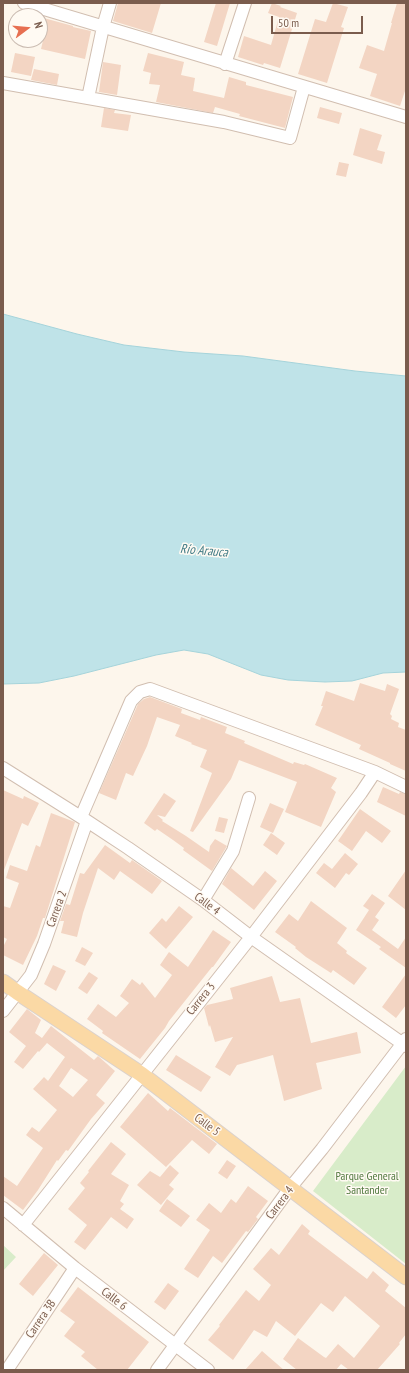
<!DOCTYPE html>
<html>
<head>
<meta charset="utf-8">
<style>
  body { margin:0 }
  #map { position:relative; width:409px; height:1373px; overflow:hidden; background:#fdf6ec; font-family:"PT Sans Narrow",sans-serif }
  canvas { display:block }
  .frame { position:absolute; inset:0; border:4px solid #7a5c4d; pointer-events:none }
  .north { position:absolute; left:8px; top:8px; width:40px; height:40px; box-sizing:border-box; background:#fffaf3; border:1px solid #cabbb1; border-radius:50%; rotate:74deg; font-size:11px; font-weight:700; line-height:16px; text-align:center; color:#7a5c4d }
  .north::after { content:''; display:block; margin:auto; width:14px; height:18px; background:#e76f51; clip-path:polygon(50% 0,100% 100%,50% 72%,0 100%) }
  .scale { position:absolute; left:271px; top:16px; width:92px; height:18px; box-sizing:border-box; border:2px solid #7a5c4d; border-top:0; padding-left:5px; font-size:12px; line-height:14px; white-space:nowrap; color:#7a5c4d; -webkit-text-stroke:3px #fffaf3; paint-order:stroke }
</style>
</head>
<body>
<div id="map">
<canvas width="409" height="1373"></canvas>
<div class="frame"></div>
<div class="north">N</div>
<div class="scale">50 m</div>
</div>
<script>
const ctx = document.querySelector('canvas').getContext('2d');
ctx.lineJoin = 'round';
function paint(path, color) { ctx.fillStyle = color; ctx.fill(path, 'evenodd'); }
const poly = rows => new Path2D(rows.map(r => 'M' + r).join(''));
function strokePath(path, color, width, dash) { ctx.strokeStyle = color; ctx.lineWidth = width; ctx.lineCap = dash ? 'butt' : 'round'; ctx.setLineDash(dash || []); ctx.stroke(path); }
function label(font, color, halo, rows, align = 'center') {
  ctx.font = font + ' "PT Sans Narrow",sans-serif'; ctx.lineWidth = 3; ctx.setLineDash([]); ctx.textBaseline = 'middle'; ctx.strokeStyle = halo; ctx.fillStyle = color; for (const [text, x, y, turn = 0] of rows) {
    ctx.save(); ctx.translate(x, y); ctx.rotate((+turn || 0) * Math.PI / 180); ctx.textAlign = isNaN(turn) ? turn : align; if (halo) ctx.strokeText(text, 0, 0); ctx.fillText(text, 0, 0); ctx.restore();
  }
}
paint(poly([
  [406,1066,406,1264,313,1191],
  [3,1245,16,1257,3,1271]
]), '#d8ecc9');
const water = poly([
  [3,314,77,334,124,345,184,352,243,356,355,371,406,376,406,672,383,673,352,681,325,682,288,680,261,675,208,654,184,650,156,655,74,676,39,683,3,684,3,314]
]);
paint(water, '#bfe3e8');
strokePath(water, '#a5d3da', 1);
paint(poly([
  [118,3,161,3,152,33,113,21],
  [216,3,230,3,217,46,204,42],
  [272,3,281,6,280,7,297,13,280,68,264,63,263,65,238,57,244,36,271,45,279,17,268,13],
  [333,3,348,7,341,27,344,28,327,83,298,74,315,19,326,22],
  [397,3,406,3,406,88,400,106,370,96,377,74,359,68,367,45,384,51,392,23,391,23],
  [40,17,73,26,73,27,91,31,85,59,41,49,45,32,43,31,44,29,40,28],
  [15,53,35,57,31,76,11,72],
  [148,53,184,62,181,75,195,78,193,91,224,98,229,77,246,82,246,85,293,97,285,128,239,116,240,114,215,107,213,113,156,102,160,85,149,84,151,73,143,71],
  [103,62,121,65,117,95,99,92],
  [34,69,59,74,57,85,31,80],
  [320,107,342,113,339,124,317,118],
  [104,108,115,110,114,113,131,115,128,131,101,127],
  [360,128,382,135,377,150,385,152,382,164,353,155],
  [339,162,349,164,346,177,336,175],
  [360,683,385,691,387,684,399,689,390,714,392,716,391,719,399,723,398,727,406,730,406,771,390,764,390,763,359,749,361,745,315,725,323,706,321,706,326,691,354,701],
  [150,697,182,709,181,713,200,720,201,717,227,727,225,733,245,741,244,743,293,764,294,762,304,765,305,764,337,778,331,788,336,792,321,827,285,812,297,782,239,760,231,779,193,832,190,831,212,773,200,767,207,750,191,744,192,743,175,736,180,725,157,717,147,746,133,776,126,773,116,800,99,793,135,711,138,704,144,699],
  [383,787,399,794,400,792,406,794,406,816,377,802],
  [3,790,23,799,24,796,39,803,28,826,22,823,4,870,3,870],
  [164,793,176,801,165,817,157,815,163,820,162,821,186,836,209,852,210,846,215,839,227,846,212,871,183,850,184,848,173,840,157,829,155,831,144,823],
  [270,803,284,809,273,833,260,827],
  [360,809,391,831,382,843,366,831,352,851,338,841],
  [51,813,75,822,45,918,43,918,37,936,23,965,3,955,3,947,7,939,3,937,3,906,10,908,19,883,6,878,10,865,27,871,36,845,40,847],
  [219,817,228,819,224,833,215,831],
  [271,833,285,843,277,855,263,845],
  [105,845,130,863,132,860,162,881,152,894,120,871,114,880,98,868,83,913,77,937,61,933,64,921,60,921,66,904,70,905,80,873,84,874],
  [345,853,358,864,349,875,346,873,335,888,316,873,324,863,332,869],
  [231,868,253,886,265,871,277,881,254,910,222,884],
  [406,870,406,910,388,896],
  [372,894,385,903,375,917,379,920,372,930,398,949,406,937,406,968,379,949,381,947,356,930,369,910,363,906],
  [311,901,347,928,337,943,347,951,346,953,367,968,354,985,333,970,331,973,306,957,295,948,296,947,275,932,289,914,298,921],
  [179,906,193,917,166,949,149,933,162,918,166,922],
  [213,930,231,942,213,967,212,967,169,1021,165,1028,140,1059,102,1033,103,1031,87,1019,98,1004,116,1017,129,1003,120,996,132,979,140,985,142,982,155,998,172,975,160,965,169,952,188,967],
  [82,947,93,953,85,966,75,961],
  [53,965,66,971,56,991,44,984],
  [89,972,98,978,87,994,78,988],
  [406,974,406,1005,396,1018,382,1007],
  [272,976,280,1002,300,998,311,1043,357,1032,361,1053,316,1063,322,1089,284,1101,273,1055,237,1065,230,1076,215,1067,233,1037,215,1042,210,1025,209,1027,204,1008,207,1005,233,999,230,988],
  [27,1009,41,1020,35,1033,42,1038,51,1026,94,1060,98,1056,115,1071,96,1095,105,1103,91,1119,68,1151,66,1150,58,1161,57,1160,38,1190,23,1210,3,1195,3,1176,17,1186,43,1148,26,1135,32,1127,39,1132,57,1110,33,1089,44,1077,48,1081,65,1057,47,1043,39,1052,38,1051,23,1069,14,1062,26,1046,9,1032],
  [71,1068,88,1080,73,1097,59,1086],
  [176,1055,211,1077,201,1092,166,1070],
  [148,1093,168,1111,170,1108,217,1144,209,1154,192,1140,166,1167,120,1127],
  [111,1142,126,1154,111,1174,129,1185,120,1201,124,1204,120,1209,134,1219,127,1229,111,1217,85,1250,74,1242,87,1225,68,1209,85,1188,80,1183,89,1172,88,1171],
  [227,1160,236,1166,227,1179,218,1173],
  [170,1165,179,1173,169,1185,174,1189,161,1205,137,1185,150,1171,160,1177],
  [248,1186,268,1201,256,1217,258,1219,248,1232,246,1231,222,1263,213,1256,198,1278,184,1269,210,1230,196,1220,209,1203,221,1213,231,1199,236,1203],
  [167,1199,190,1216,181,1227,159,1211],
  [302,1224,310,1231,308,1234,367,1279,373,1271,389,1285,385,1291,406,1308,406,1334,399,1343,400,1344,377,1370,349,1370,341,1364,336,1370,297,1370,283,1359,298,1338,324,1357,326,1358,338,1344,354,1358,380,1326,345,1296,333,1312,321,1303,295,1336,276,1321,267,1337,254,1330,233,1360,208,1340,220,1326,219,1325,246,1290,259,1301,271,1285,253,1269,271,1248,279,1255],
  [44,1253,58,1265,33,1296,19,1284],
  [168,1283,179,1291,165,1310,154,1302],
  [78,1287,149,1342,127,1370,98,1370,81,1356,85,1352,64,1336,75,1322,60,1311],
  [262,1351,284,1370,245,1370]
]), '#f3d5c3');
const minor = poly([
  [24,3,406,117],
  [225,64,245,3],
  [3,83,224,122,290,138,304,87],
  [88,98,103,27,110,3],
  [3,768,87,821,128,848,203,900,251,937,406,1046],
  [81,817,131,701,140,692,150,689,375,772,406,787],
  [203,900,233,851,249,798],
  [3,1011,31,975,44,944,87,821],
  [3,1208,75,1268,208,1370],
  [23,1225,251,937,361,793,375,772],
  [7,1370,75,1268],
  [157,1370,290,1188,322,1149,406,1039]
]);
const major = poly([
  [3,982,17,992,141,1074,406,1277]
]);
strokePath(minor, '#d1beb0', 14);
strokePath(major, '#dad1cd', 17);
strokePath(minor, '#fff', 12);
strokePath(major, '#fbd9a5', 15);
label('12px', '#7a5c4d', '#fffaf3', [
  ["Calle 4",207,904,37],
  ["Carrera 2",57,909,-70],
  ["Carrera 3",201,999,-51],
  ["Calle 5",207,1125,37],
  ["Carrera 4",280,1203,-53],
  ["Calle 6",114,1299,38],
  ["Carrera 3B",41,1319,-56]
]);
label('12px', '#537a41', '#fffaf3', [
  ["Parque General",367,1177],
  ["Santander",367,1191]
]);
label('italic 13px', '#437c86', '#fffaf3', [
  ["Río Arauca",204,551,5]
]);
</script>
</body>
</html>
